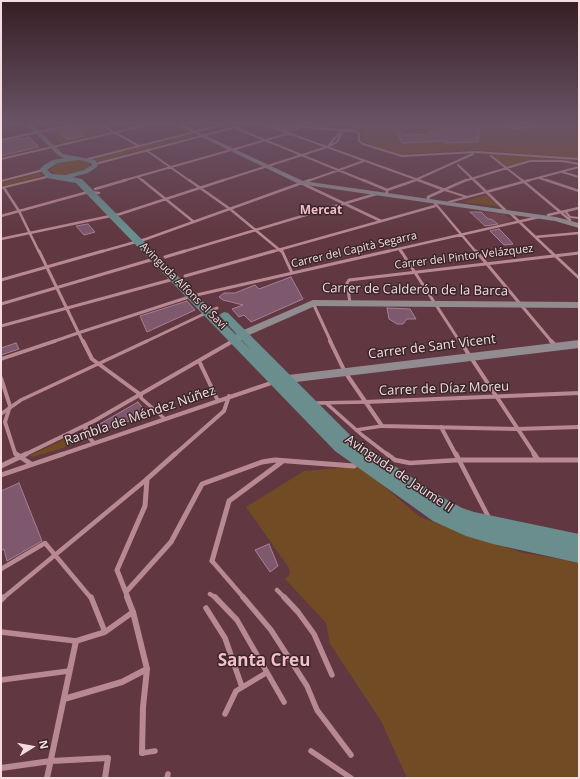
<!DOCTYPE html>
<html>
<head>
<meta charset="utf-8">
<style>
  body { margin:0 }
  #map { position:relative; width:580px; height:779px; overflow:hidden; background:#613841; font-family:"Open Sans",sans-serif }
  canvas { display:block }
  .frame { position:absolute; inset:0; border:2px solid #f6dce0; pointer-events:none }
  .north { position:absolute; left:12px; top:727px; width:40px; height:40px; -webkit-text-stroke:3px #39262a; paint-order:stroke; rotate:79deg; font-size:11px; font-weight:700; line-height:16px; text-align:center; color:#f6dce0 }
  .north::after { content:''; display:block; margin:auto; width:14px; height:18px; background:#f6dce0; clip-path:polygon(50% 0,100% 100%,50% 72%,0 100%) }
</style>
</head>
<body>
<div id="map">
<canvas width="580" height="779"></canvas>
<div class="frame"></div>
<div class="north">N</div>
</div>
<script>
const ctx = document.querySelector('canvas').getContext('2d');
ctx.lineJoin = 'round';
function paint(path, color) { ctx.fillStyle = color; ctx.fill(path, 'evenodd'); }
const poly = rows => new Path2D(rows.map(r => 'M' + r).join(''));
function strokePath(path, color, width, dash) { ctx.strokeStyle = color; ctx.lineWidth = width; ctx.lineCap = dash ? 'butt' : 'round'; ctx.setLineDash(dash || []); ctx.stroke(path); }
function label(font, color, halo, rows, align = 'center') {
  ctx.font = font + ' "Open Sans",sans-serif'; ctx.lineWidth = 3; ctx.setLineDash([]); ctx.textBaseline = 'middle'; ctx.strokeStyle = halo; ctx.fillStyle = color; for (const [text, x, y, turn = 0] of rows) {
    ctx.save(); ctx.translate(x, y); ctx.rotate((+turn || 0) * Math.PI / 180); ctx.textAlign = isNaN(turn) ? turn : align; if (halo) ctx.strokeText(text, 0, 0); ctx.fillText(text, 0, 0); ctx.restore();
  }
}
paint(poly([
  [480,211,504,214,513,220,499,224,491,219,489,220]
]), '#70404b');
paint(poly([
  [77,125,99,125,111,131,62,144,59,143,47,132],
  [306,125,506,125,504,125,511,130,508,132,510,134,509,132,513,130,543,125,579,125,579,158,477,150,483,138,476,150,398,154,366,143,362,140,362,131,350,128,353,127,351,126,325,128],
  [189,134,194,136,97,162,94,159],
  [488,153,574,159,567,162,530,161,506,168],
  [77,160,87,162,89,163,89,167,83,171,67,175,56,174,49,170,56,163],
  [39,173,44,175,1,187,1,183],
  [486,195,498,206,462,202],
  [81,432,85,441,40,455,33,457,28,456],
  [360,466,420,517,523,553,579,562,579,778,407,778,381,721,330,644,326,623,285,579,290,574,289,568,246,507,304,471]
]), '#704b23');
const building = poly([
  [274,125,296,125,300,128,289,131,274,125],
  [474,128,480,130,478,142,447,143,442,141,402,143,397,132,407,135,433,134,430,131,474,128],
  [75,129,83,136,67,139,58,132,75,129],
  [29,137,39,147,1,156,1,142,29,137],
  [470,212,481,212,488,219,491,219,498,224,485,226,470,212],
  [88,224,95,232,84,235,76,226,88,224],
  [499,229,508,238,513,244,504,245,490,231,499,229],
  [291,277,303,299,251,322,244,315,239,317,232,309,243,305,223,300,219,297,224,293,235,293,255,285,259,289,291,277],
  [187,301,195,310,147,332,140,316,187,301],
  [387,308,410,309,416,319,407,319,403,324,397,324,389,319,387,308],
  [16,343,19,349,1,355,1,348,16,343],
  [138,402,148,415,101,430,98,425,138,402],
  [19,483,42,541,7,561,4,549,1,551,1,491,19,483],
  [269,544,278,566,270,572,255,550,269,544]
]);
paint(building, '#7e586d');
strokePath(building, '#a87f95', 1);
strokePath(poly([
  [445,190,467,197],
  [449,202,486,192],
  [565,211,570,217,579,218]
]), '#b98993', 2);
strokePath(poly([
  [52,342,78,333],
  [145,342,206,313]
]), '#b98993', 3);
strokePath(poly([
  [1,359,55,341],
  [141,395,141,398,165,419],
  [315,403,365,402],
  [326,403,362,435,388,455],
  [1,414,21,400,147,341],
  [356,430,382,426]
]), '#b98993', 3.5);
strokePath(poly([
  [387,454,395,460,410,463,459,460,489,518],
  [212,561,244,598],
  [1,569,45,543,91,598],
  [277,590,285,598],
  [210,594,216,598],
  [3,598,147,479]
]), '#b98993', 4.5);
strokePath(poly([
  [91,597,105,632],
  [215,597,237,620,284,702],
  [243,597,271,630,307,686,317,710,351,755],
  [284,597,298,612,314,634,332,675],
  [1,600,4,597],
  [206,608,225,638,242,687],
  [1,632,76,641,105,632,133,612],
  [1,680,69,671],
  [225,714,236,691,266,673],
  [311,751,351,778],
  [142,753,155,751],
  [167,778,168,774]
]), '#b98993', 5.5);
strokePath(poly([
  [101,125,139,146],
  [266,125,421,181],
  [298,125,311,128,356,131,359,134,359,141,363,144,402,156,476,152,579,159],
  [506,125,515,129,537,125],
  [507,125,521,127],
  [233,127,365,181],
  [1,140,72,125],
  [329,145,340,132,364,125],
  [235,149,290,133],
  [146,150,190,181],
  [491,156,523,181],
  [1,159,147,125],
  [88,159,222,125],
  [95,164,244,125],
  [458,165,475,181],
  [562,172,579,177],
  [138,177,143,181],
  [539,178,549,181],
  [122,181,231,150],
  [221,181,327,147,337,142,343,130],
  [308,181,364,161],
  [413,181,473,154],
  [464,181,530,161,562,161,579,164],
  [526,181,579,167]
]), '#b98993', 2);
strokePath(poly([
  [142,180,194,222],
  [189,180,230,209,282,252],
  [363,180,387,190],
  [418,180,445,190],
  [466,180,428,197,428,199,434,202,476,252],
  [474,180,505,210],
  [522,180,570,220],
  [546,180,579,191],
  [301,183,381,221],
  [4,188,19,211,39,252],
  [95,189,126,180],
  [387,190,416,180],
  [486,192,530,180],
  [509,212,551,252],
  [548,215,579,208],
  [1,216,88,192,99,193],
  [535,237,579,233],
  [1,239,120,214,224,180],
  [400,250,401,252],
  [100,252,146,239,310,180],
  [182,252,376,194,387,194,387,190],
  [271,252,435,206],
  [385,252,539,217]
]), '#b98993', 2.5);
strokePath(poly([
  [39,251,83,342],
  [282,251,292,273],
  [401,251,460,342],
  [476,251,552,342],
  [550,251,579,278],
  [165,257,185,251],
  [185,276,274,251],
  [1,280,103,251],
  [313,303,331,342],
  [350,303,347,283,349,280,579,253],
  [1,304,154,259],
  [208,312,217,308],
  [1,326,174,279],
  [78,333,192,296,389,251]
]), '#b98993', 3);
strokePath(poly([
  [83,341,92,359,141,395],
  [330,341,345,372,382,426,517,429,579,427],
  [460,341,535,455],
  [551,341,556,346],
  [199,361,218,401],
  [1,378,10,406,5,422,15,453,18,455],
  [365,402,579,393],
  [86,425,85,433,94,443],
  [441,427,456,455],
  [24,455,94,421,233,341],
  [60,455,274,382],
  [174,455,224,411,229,396]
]), '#b98993', 4);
strokePath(poly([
  [16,454,31,464],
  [456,454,459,460,579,460],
  [534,454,538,460],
  [1,466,26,454],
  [1,475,63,454],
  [212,561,229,501,283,461],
  [126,592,171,542,202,484,262,462,275,460,354,466,359,461],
  [128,598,117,570,145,506,147,479,175,454]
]), '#b98993', 5);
strokePath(poly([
  [127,597,133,612,147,669,143,707,142,753],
  [64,699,122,682,147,669],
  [1,768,51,761,108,758,105,778],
  [47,778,76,641]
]), '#b98993', 6);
paint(poly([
  [43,169,45,170,44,171,1,182,1,180,43,169],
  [50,175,51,175,51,177,1,189,1,187,50,175]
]), '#b98993');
paint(poly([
  [177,125,183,125,303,181,556,217,579,223,579,228,555,221,299,184,177,125],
  [313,300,579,302,579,308,315,306,247,336,239,342,231,342,230,340,239,332,313,300],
  [579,340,579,348,288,383,284,382,282,379,284,376,288,375,579,340]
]), '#928c90');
paint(poly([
  [27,125,33,125,63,154,95,160,98,164,97,167,88,173,73,177,82,179,251,350,219,315,224,312,228,313,354,439,435,493,462,508,474,512,579,534,579,563,493,544,466,536,433,521,335,451,76,183,47,178,41,171,39,170,44,165,53,160,64,158,59,156,27,125],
  [79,160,91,163,92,165,84,170,65,175,52,174,47,170,57,163,79,160]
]), '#6a8e8d');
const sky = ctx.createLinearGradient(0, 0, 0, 234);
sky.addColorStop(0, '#351f24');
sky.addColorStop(0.53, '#6a5365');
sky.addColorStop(1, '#6a536500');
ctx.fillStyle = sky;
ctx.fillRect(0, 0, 580, 234);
label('11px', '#f6dce0', '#39262a', [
  ["Carrer del Capità Segarra",354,250,-13],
  ["Carrer del Pintor Velázquez",464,257,-7],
  ["Avinguda Alfons el Savi",183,286,45]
]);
label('bold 12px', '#f2bfc9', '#39262a', [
  ["Mercat",321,211]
]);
label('13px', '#f6dce0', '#39262a', [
  ["Carrer de Calderón de la Barca",415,290,1],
  ["Carrer de Sant Vicent",432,347,-7],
  ["Carrer de Díaz Moreu",444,389,-2],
  ["Rambla de Méndez Núñez",140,416,-19],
  ["Avinguda de Jaume II",399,474,34]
]);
label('bold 17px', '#f2bfc9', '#39262a', [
  ["Santa Creu",264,661]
]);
</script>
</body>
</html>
